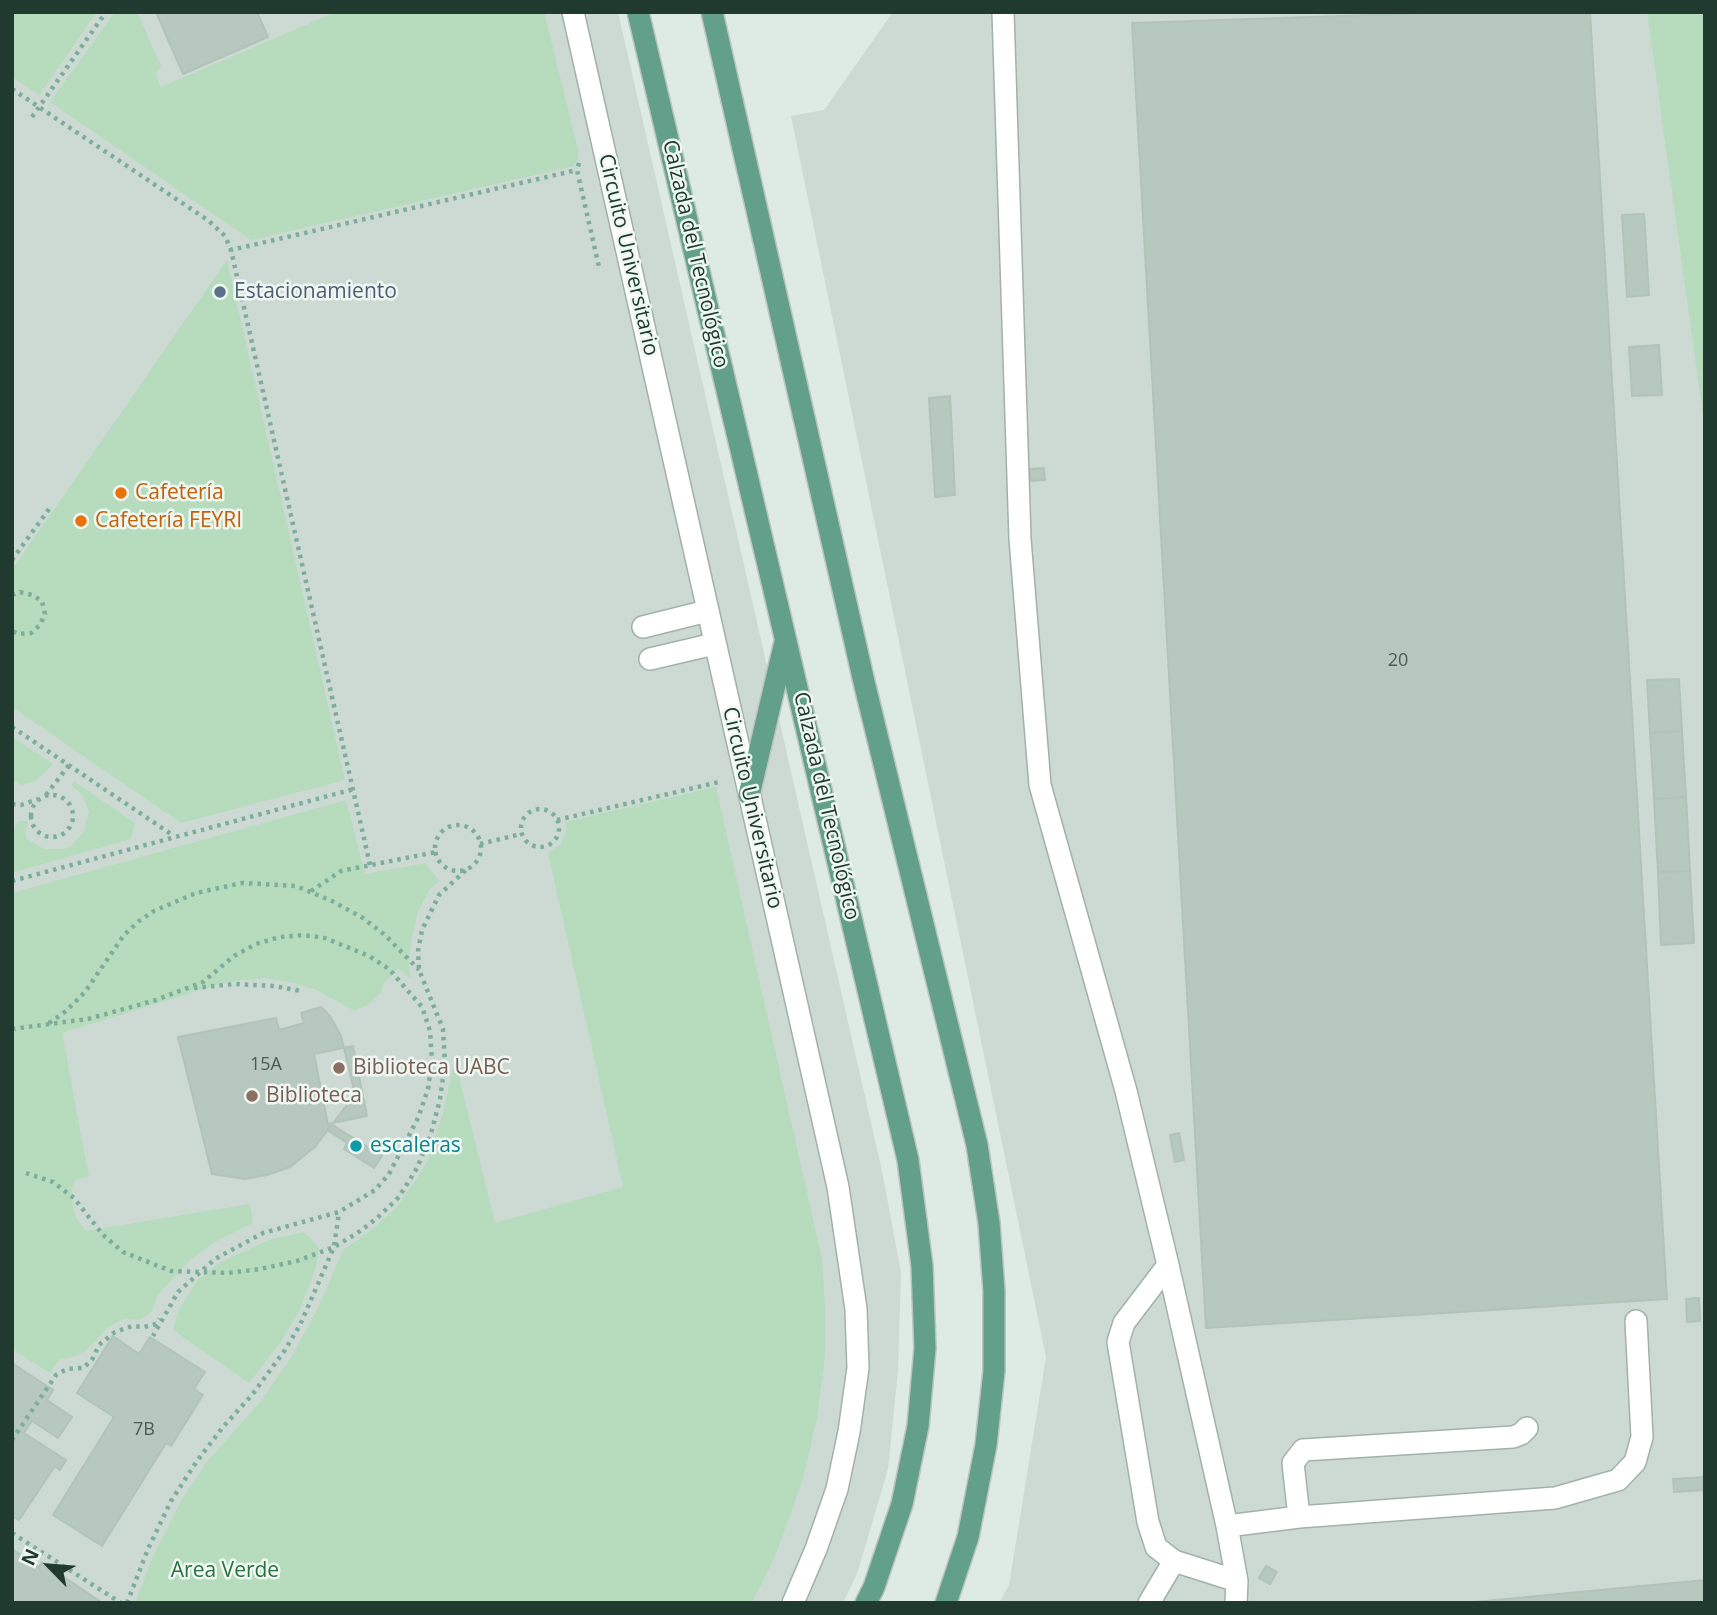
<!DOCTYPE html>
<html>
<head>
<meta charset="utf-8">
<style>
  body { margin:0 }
  #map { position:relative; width:1717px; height:1615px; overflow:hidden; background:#deeae4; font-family:"Open Sans",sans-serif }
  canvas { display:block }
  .frame { position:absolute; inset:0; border:14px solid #203a30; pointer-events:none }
  .north { position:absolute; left:14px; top:1531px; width:70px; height:70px; -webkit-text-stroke:5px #eff7f2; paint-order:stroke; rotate:295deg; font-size:19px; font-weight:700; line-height:28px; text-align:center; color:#203a30 }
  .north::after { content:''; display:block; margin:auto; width:24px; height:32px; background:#203a30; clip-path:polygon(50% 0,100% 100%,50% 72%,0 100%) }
</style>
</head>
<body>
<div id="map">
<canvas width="1717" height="1615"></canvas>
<div class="frame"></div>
<div class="north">N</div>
</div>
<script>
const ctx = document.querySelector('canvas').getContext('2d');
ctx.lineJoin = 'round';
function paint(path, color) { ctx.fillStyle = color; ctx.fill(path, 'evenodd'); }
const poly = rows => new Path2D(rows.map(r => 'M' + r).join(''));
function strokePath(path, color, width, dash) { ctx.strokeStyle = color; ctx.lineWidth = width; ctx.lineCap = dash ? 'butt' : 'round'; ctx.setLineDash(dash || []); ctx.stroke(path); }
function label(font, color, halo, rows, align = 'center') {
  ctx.font = font + ' "Open Sans",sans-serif'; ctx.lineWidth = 5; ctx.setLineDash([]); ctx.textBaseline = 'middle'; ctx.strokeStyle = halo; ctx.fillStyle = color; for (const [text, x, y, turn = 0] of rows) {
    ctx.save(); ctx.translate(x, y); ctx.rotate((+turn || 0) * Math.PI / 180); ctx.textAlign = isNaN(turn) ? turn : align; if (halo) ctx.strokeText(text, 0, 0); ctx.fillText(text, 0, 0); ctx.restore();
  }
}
paint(poly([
  [12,12,618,12,882,1171,901,1272,898,1370,888,1469,857,1574,843,1603,12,1603],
  [893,12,1661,12,1705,346,1705,1603,999,1603,1009,1585,1046,1357,791,116,824,110]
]), '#cddad3');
paint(poly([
  [12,12,97,12,39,95,12,77],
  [115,12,137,12,161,66,155,74,161,87,336,12,544,12,578,149,578,158,574,166,251,240,50,102],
  [1647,12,1705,12,1705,430],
  [227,260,345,780,181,823,12,707,12,570],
  [12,737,53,764,36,781,21,785,12,780],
  [74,781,135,823,131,839,12,873,12,838,16,825,19,821,27,821,28,824,25,834,27,839,44,849,64,849,71,846,83,833,89,811,82,794,71,785],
  [716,787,822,1259,825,1306,825,1357,817,1418,803,1479,774,1559,752,1603,135,1603,153,1556,181,1501,207,1462,261,1401,290,1359,317,1310,343,1250,368,1233,396,1208,419,1176,429,1158,443,1113,455,1060,495,1223,623,1187,548,853,561,844,567,828,565,822],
  [346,800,365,874,426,863,439,881,430,889,418,911,411,943,409,965,411,979,399,968,383,984,381,992,369,1004,355,1011,316,990,295,983,265,978,226,982,62,1033,89,1177,75,1180,71,1197,75,1216,86,1231,250,1204,253,1223,213,1243,190,1260,158,1295,152,1311,140,1320,123,1319,107,1328,85,1351,73,1357,60,1359,50,1373,12,1349,12,893],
  [304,1232,319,1248,316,1267,299,1312,280,1343,249,1383,173,1330,179,1309,198,1280,219,1263,271,1239]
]), '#b6dcbd');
const building = poly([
  [156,12,257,12,268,37,183,74,156,12],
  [1460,12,1590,12,1667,1299,1206,1328,1132,23,1460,12],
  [1644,214,1649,295,1627,297,1622,215,1644,214],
  [1659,345,1662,395,1632,396,1629,347,1659,345],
  [950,396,955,495,935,497,929,398,950,396],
  [1044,468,1045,480,1031,481,1029,469,1044,468],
  [1679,679,1682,731,1650,733,1647,680,1679,679],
  [1682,731,1686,797,1654,799,1650,733,1682,731],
  [1686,797,1690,871,1658,872,1654,799,1686,797],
  [1690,871,1694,943,1661,945,1658,872,1690,871],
  [321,1007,330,1016,341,1036,355,1094,315,1147,290,1167,267,1175,245,1179,212,1174,178,1037,276,1018,279,1030,304,1023,301,1013,321,1007],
  [353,1046,367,1116,328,1124,314,1054,353,1046],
  [331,1124,382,1156,374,1168,344,1149,347,1143,327,1130,331,1124],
  [1179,1133,1184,1160,1175,1162,1170,1135,1179,1133],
  [1699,1298,1700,1321,1687,1322,1686,1299,1699,1298],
  [113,1336,139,1354,150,1337,205,1372,194,1389,203,1395,171,1446,166,1443,102,1546,53,1515,114,1417,77,1393,113,1336],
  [12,1363,53,1390,47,1400,72,1417,58,1438,32,1421,24,1433,66,1460,60,1470,55,1466,19,1520,12,1516,12,1363],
  [1705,1477,1705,1490,1674,1492,1673,1479,1705,1477],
  [12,1549,39,1567,42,1562,101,1602,12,1603,12,1549],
  [1266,1566,1277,1572,1270,1584,1259,1578,1266,1566],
  [1705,1580,1705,1603,1464,1603,1705,1580]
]);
paint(building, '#b7c8bf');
strokePath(building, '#b1c4ba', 2);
const minor = poly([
  [573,12,838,1187,856,1309,858,1368,849,1432,837,1489,816,1549,793,1603],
  [1003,12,1020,539,1040,785,1126,1091,1168,1265,1227,1526,1237,1581,1236,1603],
  [643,627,707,611],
  [650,659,714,644],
  [1168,1265,1124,1323,1118,1342,1148,1522,1156,1547,1174,1561,1237,1581],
  [1299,1517,1555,1498,1618,1480,1635,1462,1642,1437,1636,1321],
  [1227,1526,1299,1517,1293,1463,1303,1450,1513,1437,1521,1434,1527,1428],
  [1149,1603,1174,1561]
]);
const major = poly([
  [638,12,908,1160,922,1266,925,1348,918,1426,902,1504,874,1587,866,1603],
  [712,12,864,682,977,1145,989,1223,994,1291,994,1371,986,1445,968,1537,946,1603],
  [749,795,785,642]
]);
strokePath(minor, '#a1b2aa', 24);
strokePath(major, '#bcc4c1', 24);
strokePath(poly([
  [12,89,209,221,225,236,231,250],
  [32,117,106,12],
  [579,163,577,170,599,267],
  [12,560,49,509],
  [12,595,20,592,32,595,42,601,45,614,40,625,31,633,19,634,12,631],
  [12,727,174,836],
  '31 816a21 21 0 1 1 42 0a21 21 0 1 1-42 0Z',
  [46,795,69,765],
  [12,804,21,805,38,799],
  '521 828a19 19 0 1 1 38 0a19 19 0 1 1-38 0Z',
  [557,820,719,782],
  '435 848a23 23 0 1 1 46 0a23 23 0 1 1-46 0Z',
  [480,844,521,834],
  [370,865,231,250,577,170],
  [12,881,354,789],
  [311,891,341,871,436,852],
  [194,988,234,984,274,986,301,991],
  [49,1023,66,1011,85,992,124,935,139,921,154,911,196,893,242,883,296,886,332,901,363,918,386,936,419,970],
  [12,1029,88,1019,156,1000,203,982,234,956,256,944,280,937,303,935,325,938,369,956,389,969,422,1007,430,1031,432,1061,428,1089,418,1118,389,1174,375,1190,339,1212,263,1233,215,1259,178,1292,153,1336],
  [26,1173,53,1182,74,1198,103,1235,123,1252,171,1271,228,1273,260,1269,297,1261,334,1247,356,1234,376,1219,399,1197,417,1168,431,1134,440,1099,445,1064,443,1029,419,970,418,951,422,930,439,895,467,869],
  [12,1440,56,1375,67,1369,83,1368,92,1360,99,1345,115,1332,132,1326,144,1327,156,1324,160,1319],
  [12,1533,121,1603],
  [127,1603,148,1549,171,1501,197,1461,223,1427,252,1395,285,1350,300,1325,334,1247,339,1212]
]), '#7eae9b', 4.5, [3.5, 5]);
strokePath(minor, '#fff', 21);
strokePath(major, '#62a08b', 21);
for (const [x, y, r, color] of [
  [220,292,7,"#5c6f8a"],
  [121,493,7,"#e8710a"],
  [81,521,7,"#e8710a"],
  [339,1068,7,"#8d6e63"],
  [252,1096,7,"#8d6e63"],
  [356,1146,7,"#0f9aa8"]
]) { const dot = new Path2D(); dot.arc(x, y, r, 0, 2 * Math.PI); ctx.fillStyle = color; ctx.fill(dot); strokePath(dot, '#eff7f2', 2.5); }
label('18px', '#465e54', null, [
  ["20",1398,661],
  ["15A",266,1065],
  ["7B",144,1430]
]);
label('21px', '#203a30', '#eff7f2', [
  ["Calzada del Tecnológico",695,254,77],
  ["Circuito Universitario",628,255,77],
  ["Calzada del Tecnológico",826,806,77],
  ["Circuito Universitario",752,808,77]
]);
label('21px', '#4e5e75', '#eff7f2', [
  ["Estacionamiento",234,292]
], 'left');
label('21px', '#c56008', '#eff7f2', [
  ["Cafetería",135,493],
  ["Cafetería FEYRI",95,521]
], 'left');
label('21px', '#785e54', '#eff7f2', [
  ["Biblioteca UABC",353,1068],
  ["Biblioteca",266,1096]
], 'left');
label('21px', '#0d838f', '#eff7f2', [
  ["escaleras",370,1146]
], 'left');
label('21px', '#2a713f', '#eff7f2', [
  ["Area Verde",225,1571]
]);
</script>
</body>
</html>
